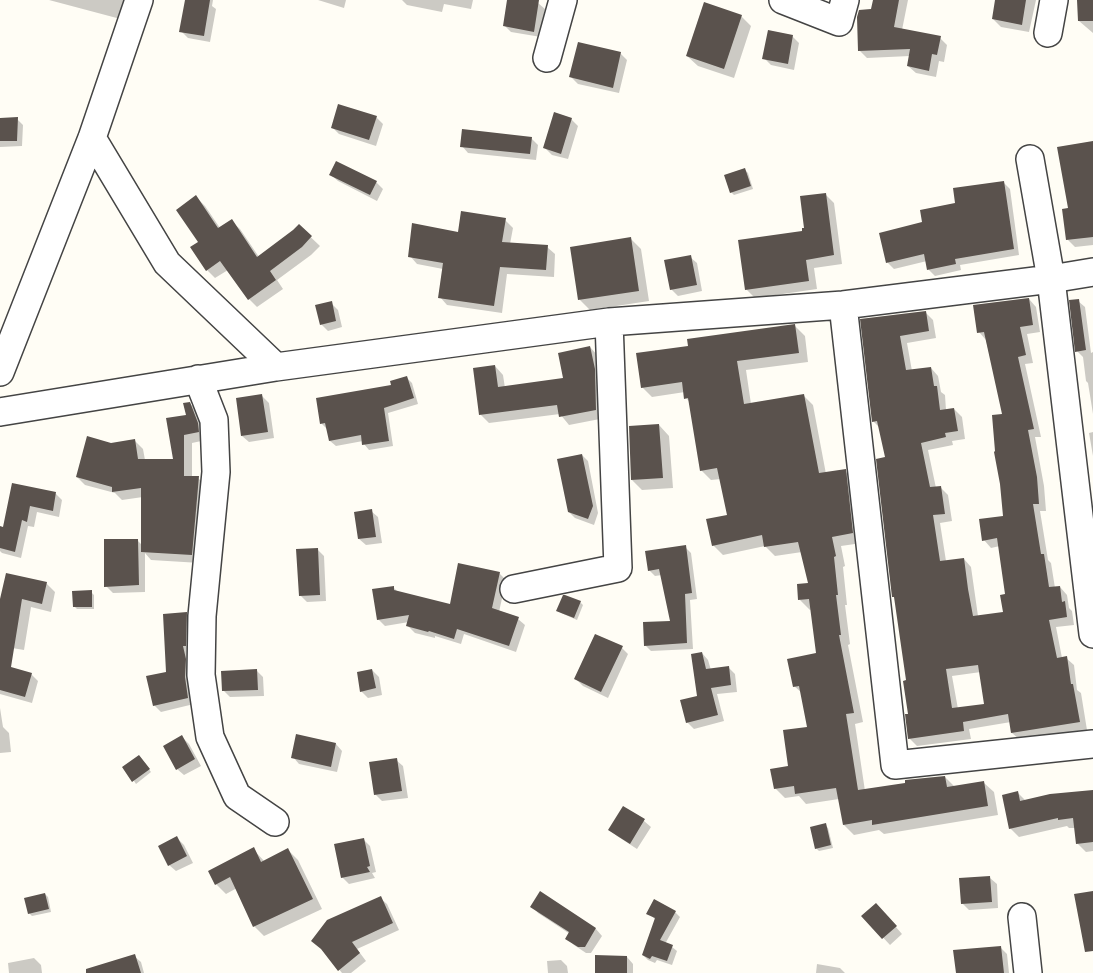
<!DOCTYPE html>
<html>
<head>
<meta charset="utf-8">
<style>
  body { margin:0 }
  canvas { display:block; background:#fffdf5 }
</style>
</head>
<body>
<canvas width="1093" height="973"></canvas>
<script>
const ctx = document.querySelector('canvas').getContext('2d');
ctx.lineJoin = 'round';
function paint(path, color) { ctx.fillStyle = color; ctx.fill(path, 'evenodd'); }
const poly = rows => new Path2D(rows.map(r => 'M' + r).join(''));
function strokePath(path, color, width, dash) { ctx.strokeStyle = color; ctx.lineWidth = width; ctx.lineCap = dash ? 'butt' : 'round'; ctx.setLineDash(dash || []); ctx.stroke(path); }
paint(poly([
  [49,0,133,0,128,21],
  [186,0,213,0,212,6,216,9,210,42,188,38,181,31],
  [318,0,346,0,344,8],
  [402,0,473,0,471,9,444,4,442,12,407,5],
  [509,0,522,0,538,3,545,9,541,37,511,32,505,26],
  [874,0,908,0,902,30,940,38,947,45,944,62,939,61,936,77,916,73,908,66,910,56,867,58,860,51],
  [997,0,1036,0,1029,32,1001,27,993,19],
  [1079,0,1093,0,1093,33,1079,21],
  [741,16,751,26,734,78,698,66,687,56],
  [792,36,799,43,794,70,771,65,764,58],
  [620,53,627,60,619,93,578,84,571,77],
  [376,117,383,124,376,146,339,134,332,127],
  [17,119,23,125,22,146,0,147,0,120],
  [571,119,578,126,568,159,552,155,545,148],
  [531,138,538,145,536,160,468,153,462,146],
  [1093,143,1093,245,1075,247,1067,239,1069,210],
  [745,170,748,173,753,189,734,195,731,192],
  [331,175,376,182,383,189,377,201,338,181],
  [1003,182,1010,189,1019,255,960,265,961,270,935,276,929,270,927,261,894,269,888,263,881,234,924,223,957,204],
  [825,194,834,203,842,264,814,268,817,289,755,298,746,289,804,232],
  [196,197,205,206,220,228,231,221,240,229,259,257,299,226,320,246,311,255,277,280,283,289,257,307,249,299,228,270,215,278,207,270,200,243],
  [505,220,513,228,510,244,547,247,555,254,554,277,507,274,502,313,447,305,440,297,443,269,417,264,410,256,459,234],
  [631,239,641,249,649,301,590,310,580,300,572,248],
  [690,257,697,263,702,291,678,296,671,289],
  [1029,299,1036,307,1040,332,1027,334,1033,363,1025,364,1041,437,1035,437,1044,486,1046,511,1040,511,1048,560,1051,563,1055,588,1060,587,1067,595,1069,608,1072,611,1074,625,1056,627,1062,658,1066,658,1074,665,1077,690,1081,693,1087,730,1020,740,1012,733,1011,722,969,729,971,739,917,746,909,738,910,715,907,682,895,598,893,596,887,458,880,428,873,421,862,320,925,312,933,320,936,338,907,343,912,371,931,368,938,376,941,392,945,395,946,410,954,409,962,417,965,439,952,441,953,445,928,450,936,488,940,487,948,495,952,521,940,523,946,561,964,559,971,567,978,616,1004,613,1007,595,1000,546,991,548,984,540,1005,517,1004,415,986,340,979,332],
  [981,672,986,705,958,709,952,676],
  [1078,301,1085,307,1091,353,1093,352,1093,414,1088,383,1086,381,1083,357,1077,351],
  [331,303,338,310,342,327,328,331,321,324],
  [795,326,805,336,808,362,746,370,751,404,803,395,813,405,826,474,845,471,855,481,862,543,841,546,845,566,843,567,847,605,845,605,850,644,848,645,863,722,855,724,865,791,945,777,955,787,984,783,994,792,998,815,884,834,879,830,854,835,844,825,839,799,806,804,799,796,785,798,775,788,790,767,809,728,802,693,794,686,817,654,812,609,810,610,800,600,810,584,802,552,775,556,765,546,723,555,713,545,728,516,721,479,711,480,701,470,691,403,686,398,685,392,652,397,642,387,690,347],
  [590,347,598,356,605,418,569,425,560,414,489,423,480,414,495,366,503,375,505,388,565,380],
  [406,377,412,383,418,404,388,413,393,446,369,450,364,444,363,441,336,446,330,441,327,429,321,423,393,387],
  [262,396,269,403,274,438,249,442,242,436],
  [189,403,198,411,206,440,192,443,192,478,198,478,206,486,200,563,151,560,145,553,145,592,113,593,106,586,138,541,143,546,143,497,122,500,115,493,85,485,77,477,110,444,135,441,143,449,145,460,175,461,187,416],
  [659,425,669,436,673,488,642,490,632,480],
  [1093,432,1093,456,1089,433],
  [582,455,588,461,598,513,594,525,575,518,569,512],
  [13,484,56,494,62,500,59,517,37,512,34,527,28,526,21,558,2,553,0,551,0,528,4,529],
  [371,511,378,517,382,543,366,545,359,539],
  [685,547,691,553,697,599,690,600,693,649,651,651,645,645,672,623,662,575,655,576,649,570],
  [317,549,324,556,326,601,307,602,300,595],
  [499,573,506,580,499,612,518,619,525,625,516,652,464,634,461,644,435,636,435,638,415,633,408,626,409,622,385,626,378,619,393,587,398,592,451,606],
  [46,583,55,592,51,612,31,607,24,650,0,646,0,606],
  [91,592,94,595,94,609,77,609,74,606],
  [580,602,583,605,577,620,561,613,558,610],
  [186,614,193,621,194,704,161,712,154,705,168,673],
  [622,648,628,654,608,698,583,686,576,679],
  [702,653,708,660,711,670,728,667,735,674,737,692,717,694,724,721,694,729,687,722,699,697],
  [0,666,31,674,38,681,32,703,0,694],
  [372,670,379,677,382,695,368,698,361,691],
  [257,671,263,677,264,696,230,697,223,690],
  [0,708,3,727,9,733,11,752,0,753],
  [182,737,189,744,201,766,184,775,177,769],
  [336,744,342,751,337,772,299,764,293,757],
  [142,760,151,772,136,784,134,781],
  [396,760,403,766,408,798,382,801,375,794],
  [1018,793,1026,801,1093,794,1093,851,1086,852,1077,843,1075,828,1069,828,1067,826,1019,837,1010,828],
  [623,808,644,821,651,827,637,849,617,836,610,830],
  [825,825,828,828,833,848,819,851,816,848],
  [177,838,184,845,193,863,176,871,169,865],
  [363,839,370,846,376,872,372,873,375,878,349,884,342,877],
  [253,849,265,862,288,850,298,860,322,909,264,936,254,926,237,888,226,894,216,884],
  [990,878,997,884,998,908,969,910,962,903],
  [45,894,48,897,51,912,32,916,29,913],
  [540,894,596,929,602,936,591,953,586,953,574,945,567,938,570,934,538,913,532,906],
  [380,898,387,904,399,930,357,949,366,961,351,973,342,973,325,952],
  [882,911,902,934,890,945,863,916],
  [675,912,680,917,665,944,672,947,677,951,672,965,657,960,655,963,648,960,643,955,656,920,648,913],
  [1000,947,1007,954,1009,973,957,973],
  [134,956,141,962,144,973,100,973],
  [627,957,633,964,633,973,596,973],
  [34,958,41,965,42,973,9,973,8,963],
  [561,960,567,966,568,973,548,973,547,961],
  [817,964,840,968,845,973,816,973]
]), '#0003');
paint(poly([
  [185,0,210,0,204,36,179,32],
  [507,0,539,0,534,32,503,26],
  [873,0,899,0,894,27,941,36,937,55,932,54,929,71,907,66,910,49,858,51,857,17,859,10,871,9],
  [995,0,1026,0,1022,25,992,19],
  [1077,0,1093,0,1093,21,1078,21],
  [704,2,742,15,724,69,686,56],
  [768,30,793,35,788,64,762,59],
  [578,42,621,52,613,88,569,77],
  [338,104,377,116,369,140,331,128],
  [554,112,572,118,561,154,543,148],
  [18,117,17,141,0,141,0,118],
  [462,129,532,137,530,154,460,147],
  [1093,141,1093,237,1066,240,1062,209,1068,208,1057,147],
  [336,161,377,181,370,195,329,175],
  [745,168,751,186,730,193,724,175],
  [1004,181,1014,249,955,259,956,264,927,270,924,254,886,263,879,233,922,222,920,210,955,203,953,188],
  [826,193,834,255,806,260,809,281,745,290,738,240,802,231,802,228,804,228,800,196],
  [196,195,218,228,232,219,257,257,293,230,299,224,312,236,302,247,270,271,276,280,248,300,220,261,206,271,190,247,198,242,176,210],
  [461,211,506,218,502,242,548,245,546,270,500,267,494,306,438,298,443,263,408,257,412,223,458,232],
  [631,237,639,291,578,300,570,247],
  [691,255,697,285,670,290,664,260],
  [1029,298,1033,325,1020,327,1026,355,1018,357,1034,429,1028,430,1037,477,1039,504,1033,504,1041,554,1044,554,1049,587,1060,586,1062,602,1065,601,1067,617,1049,620,1057,658,1067,656,1071,684,1073,684,1080,722,1011,733,1008,714,963,722,964,731,908,739,905,714,908,714,903,681,906,680,894,597,892,597,876,459,885,457,877,421,872,422,860,319,926,311,929,331,900,336,906,370,931,367,934,386,937,386,940,410,954,408,958,431,945,433,946,437,921,443,930,487,941,486,945,514,933,515,940,561,964,558,968,589,973,616,1003,612,1000,595,1005,594,997,538,982,541,979,519,1003,516,1000,484,994,452,995,451,992,415,1002,414,984,332,977,333,973,305],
  [978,665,984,704,952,708,946,669],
  [1079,299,1086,350,1075,352,1069,300],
  [332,301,336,321,320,325,315,305],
  [795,324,799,353,737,361,744,404,804,394,819,473,846,469,853,533,832,537,836,556,834,557,838,595,836,595,841,635,839,635,854,713,846,714,858,790,905,783,905,780,945,776,947,787,984,781,988,806,872,825,872,820,843,825,836,788,795,794,794,786,774,789,770,769,788,766,783,730,807,727,799,686,793,687,787,659,816,653,809,599,798,600,797,584,808,583,798,542,764,547,762,535,712,546,706,519,727,515,717,468,700,471,688,398,684,399,682,382,641,388,636,353,688,346,687,339],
  [590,346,595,369,596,410,559,417,557,405,479,415,473,368,495,365,498,387,563,378,558,353],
  [407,376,414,398,384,408,389,441,362,445,361,435,329,441,325,423,320,424,316,398,391,385,390,381],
  [262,394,268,432,241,436,236,398],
  [190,402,198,423,199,432,184,435,184,476,199,476,192,555,141,552,141,488,112,492,112,487,76,477,87,436,111,443,135,439,138,459,173,459,166,418,186,415,183,403],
  [659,424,663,478,631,480,629,426],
  [582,454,593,506,588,519,568,512,557,459],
  [12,483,56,492,53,511,30,506,27,522,22,520,15,552,0,548,0,526,3,527],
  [372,509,376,537,358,539,354,512],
  [104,539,138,539,139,585,104,587],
  [686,545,692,593,685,594,687,643,644,646,643,622,670,621,659,569,648,571,645,551],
  [318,548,320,595,299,596,296,549],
  [458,563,500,572,492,608,519,617,509,646,457,629,454,639,429,631,428,632,406,626,409,615,377,620,372,589,394,586,394,590,450,604],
  [6,573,47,582,42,604,22,599,11,667,32,673,25,697,0,690,0,599],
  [92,590,92,607,73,607,72,591],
  [563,595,565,595,581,601,574,618,556,611],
  [187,612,186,646,183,646,186,659,185,677,188,698,153,706,146,676,166,672,163,614],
  [595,634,623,646,601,692,574,679],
  [702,652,706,669,729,666,731,685,711,688,718,715,686,723,680,700,697,696,691,654],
  [257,669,258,690,222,691,221,671],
  [372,669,376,688,360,692,357,672],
  [296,734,336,743,331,767,291,758],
  [182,735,195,759,176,770,163,746],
  [139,755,150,769,132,782,122,767],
  [397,758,402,791,374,795,369,762],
  [1093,790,1093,842,1076,844,1073,818,1058,820,1058,818,1009,829,1002,795,1018,791,1020,801,1050,794],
  [623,806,645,819,630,844,608,830],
  [826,823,831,845,815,849,810,827],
  [177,836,187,856,168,866,158,846],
  [364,838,370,866,367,867,370,872,341,878,334,844],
  [254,847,261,862,288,848,313,899,253,927,230,877,215,885,208,871],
  [990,876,992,902,961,904,959,878],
  [540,891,596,928,585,947,578,947,565,939,569,932,530,907],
  [1093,891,1093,951,1085,952,1074,894],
  [45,893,49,909,28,914,24,898],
  [381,896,393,923,352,942,360,953,338,971,321,949,311,941,327,920],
  [654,899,676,911,660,940,673,945,667,961,652,956,650,959,642,955,655,918,646,914],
  [876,903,897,926,882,939,861,916],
  [1001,946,1004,973,956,973,953,950],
  [135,954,141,973,86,973,86,969],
  [595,955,627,956,627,973,595,973]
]), '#5a524d');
const minor = poly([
  [783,0,839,22,845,0],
  [1048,33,1054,0],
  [547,58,563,0],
  [92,138,167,263,276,367],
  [1030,159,1051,279,1093,634],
  [843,305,895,765,1093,744],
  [0,372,92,138,139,0],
  [198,379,214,420,216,472,202,616,201,675,210,737,237,796,275,822],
  [0,412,276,367,609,322,843,305,1051,279,1093,272],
  [514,589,618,568,609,322],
  [1022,917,1028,973]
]);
strokePath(minor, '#444', 30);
strokePath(minor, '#fff', 27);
</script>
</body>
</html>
